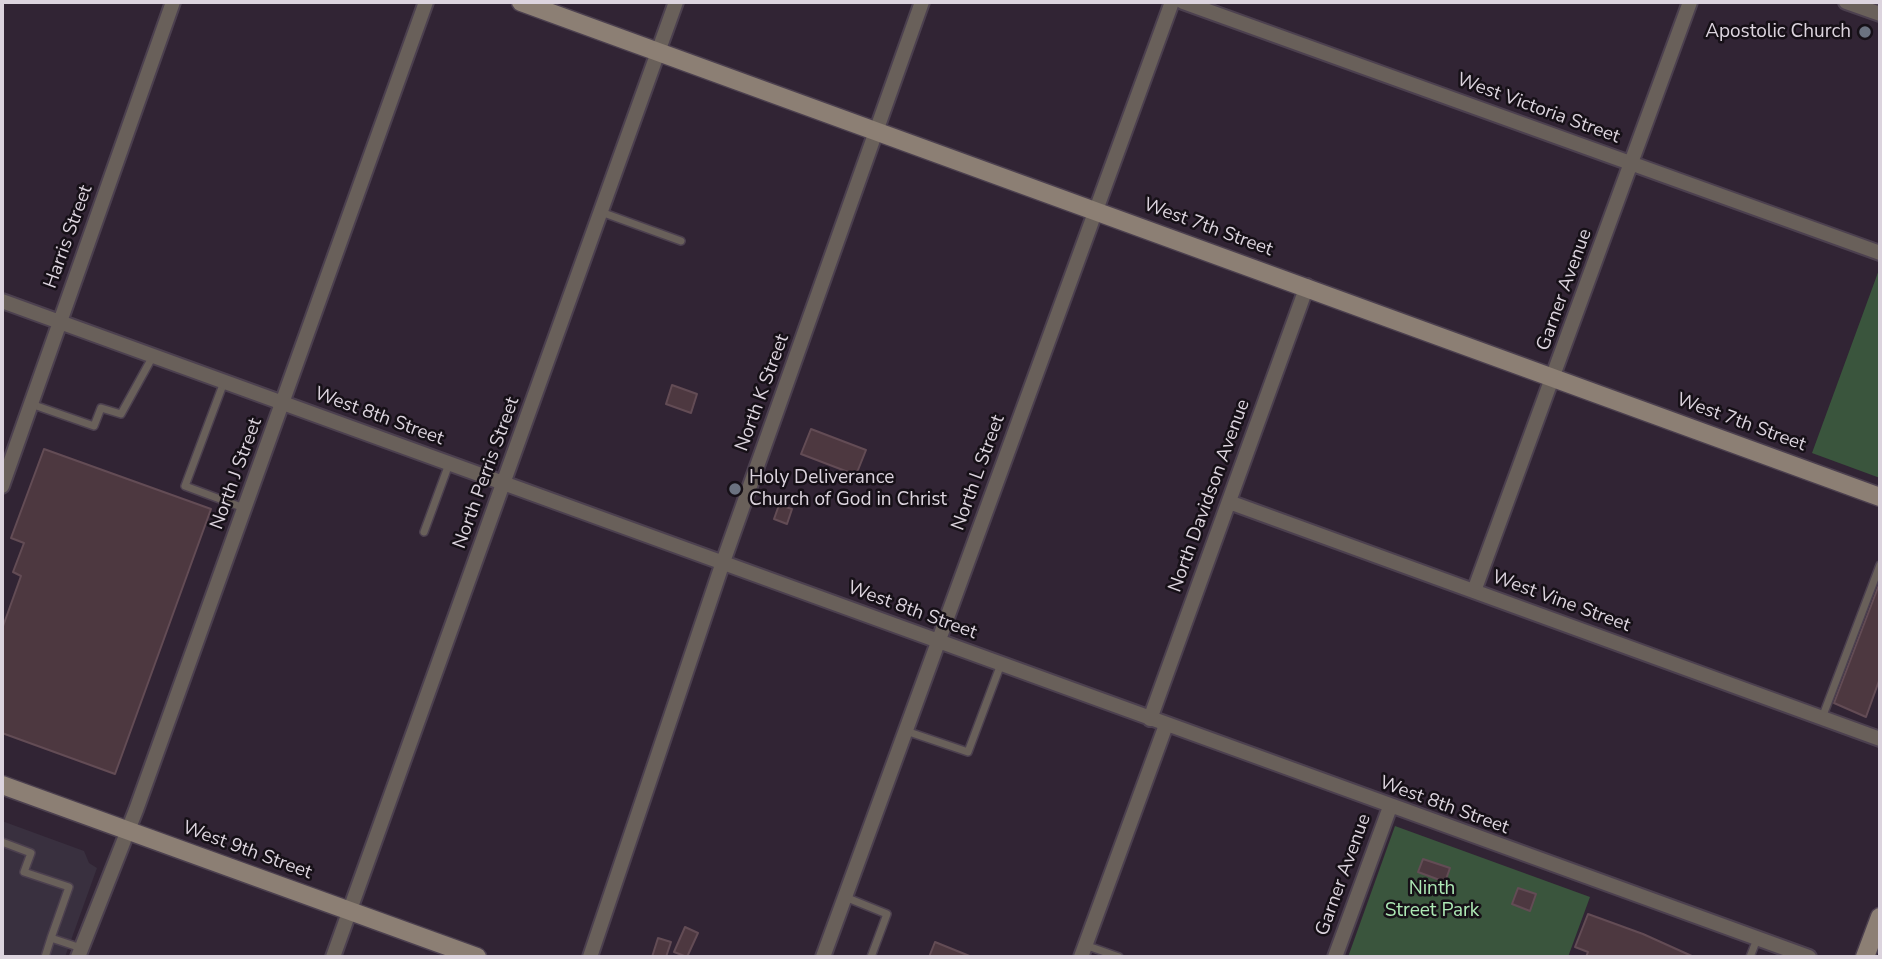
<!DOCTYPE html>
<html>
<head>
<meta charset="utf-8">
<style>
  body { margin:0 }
  #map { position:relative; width:1882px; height:959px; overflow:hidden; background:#312434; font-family:"Nunito Sans",sans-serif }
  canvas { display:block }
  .frame { position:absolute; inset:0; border:4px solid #dcd4de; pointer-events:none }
</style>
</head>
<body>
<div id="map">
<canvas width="1882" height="959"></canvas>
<div class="frame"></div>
</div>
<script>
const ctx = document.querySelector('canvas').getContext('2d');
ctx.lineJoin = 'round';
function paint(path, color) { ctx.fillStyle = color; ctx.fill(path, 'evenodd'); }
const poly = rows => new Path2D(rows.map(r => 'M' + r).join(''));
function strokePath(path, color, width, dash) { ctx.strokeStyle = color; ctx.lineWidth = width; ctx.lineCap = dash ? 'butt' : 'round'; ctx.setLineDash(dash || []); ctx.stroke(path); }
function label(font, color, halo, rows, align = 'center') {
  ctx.font = font + ' "Nunito Sans",sans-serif'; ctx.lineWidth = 5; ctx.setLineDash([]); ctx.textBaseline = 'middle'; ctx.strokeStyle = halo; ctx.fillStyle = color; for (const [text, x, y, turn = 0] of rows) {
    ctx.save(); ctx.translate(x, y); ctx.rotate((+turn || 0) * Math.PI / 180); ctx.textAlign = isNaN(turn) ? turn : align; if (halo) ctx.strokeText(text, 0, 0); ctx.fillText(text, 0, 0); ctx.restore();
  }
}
paint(poly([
  [2,821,84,851,89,863,97,868,65,957,2,957]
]), '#39303f');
paint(poly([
  [1880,267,1880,478,1812,453],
  [1395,826,1590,897,1568,957,1348,957]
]), '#3a553d');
const building = poly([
  [672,385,697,394,691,413,666,404,672,385],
  [811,429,866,450,856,475,801,454,811,429],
  [44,449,211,509,115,774,2,733,2,629,21,576,13,572,24,543,11,538,44,449],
  [779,505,792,509,787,524,774,519,779,505],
  [1880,582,1880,678,1866,717,1834,703,1880,582],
  [1423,859,1450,868,1445,882,1418,872,1423,859],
  [1518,888,1536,894,1530,911,1512,904,1518,888],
  [1588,914,1643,934,1694,957,1586,957,1588,952,1575,947,1588,914],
  [685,927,698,933,687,957,674,952,685,927],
  [658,938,671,942,666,957,652,957,658,938],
  [935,942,972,957,929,957,935,942]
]);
paint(building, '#4d3840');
strokePath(building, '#634c55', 2);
const lane = poly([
  [601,212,681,241],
  [224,382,185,486,244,508],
  [31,404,94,426,101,408,121,414,153,356],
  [424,532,449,464],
  [1822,718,1880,565],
  [906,731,968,752,1001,664],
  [2,842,31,853,24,872,69,887,51,938,81,948],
  [845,897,887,914,871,957],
  [1085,945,1119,957],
  [45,957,51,938],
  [1750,957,1757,939]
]);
const street = poly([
  [1183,2,1880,253],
  [1846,2,1880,14],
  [2,301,1809,957],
  [2,486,173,2],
  [1229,502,1880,739],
  [1474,591,1690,2],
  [1150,719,1307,286],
  [78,957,136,810,426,2],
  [333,957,676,2],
  [590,957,723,562,922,2],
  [823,957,1172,2],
  [1081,957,1166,725],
  [1335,957,1390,807]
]);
const secondary = poly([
  [521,2,1880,497],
  [2,785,477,957],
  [1865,957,1880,917]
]);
strokePath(lane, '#4c404f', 10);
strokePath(street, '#4c404f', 18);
strokePath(secondary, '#4c404f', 21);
strokePath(lane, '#69605a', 7);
strokePath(street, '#69605a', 14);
strokePath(secondary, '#8c7f74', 18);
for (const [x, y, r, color] of [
  [1865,32,7,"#6b7280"],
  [735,489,7,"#6b7280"]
]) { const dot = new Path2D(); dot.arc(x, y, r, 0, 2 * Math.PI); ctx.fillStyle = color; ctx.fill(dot); strokePath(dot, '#161017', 2.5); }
label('19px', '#dcd4de', '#161017', [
  ["Apostolic Church",1851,32],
  ["Holy Deliverance",749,478,"left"],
  ["Church of God in Christ",749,500,"left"]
], 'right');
label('19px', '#dcd4de', '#161017', [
  ["West Victoria Street",1538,109,20],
  ["West 7th Street",1208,228,20],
  ["Harris Street",69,237,-70],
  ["Garner Avenue",1565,290,-70],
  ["North K Street",763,393,-70],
  ["West 8th Street",379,417,20],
  ["West 7th Street",1741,423,20],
  ["North Perris Street",487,473,-70],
  ["North L Street",979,473,-70],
  ["North J Street",237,474,-70],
  ["North Davidson Avenue",1210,496,-70],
  ["West Vine Street",1561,602,20],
  ["West 8th Street",912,611,20],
  ["West 8th Street",1444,806,20],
  ["West 9th Street",247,851,20],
  ["Garner Avenue",1344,875,-70]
]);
label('19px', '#ade9b5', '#161017', [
  ["Ninth",1432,889],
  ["Street Park",1432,911]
]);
</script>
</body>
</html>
